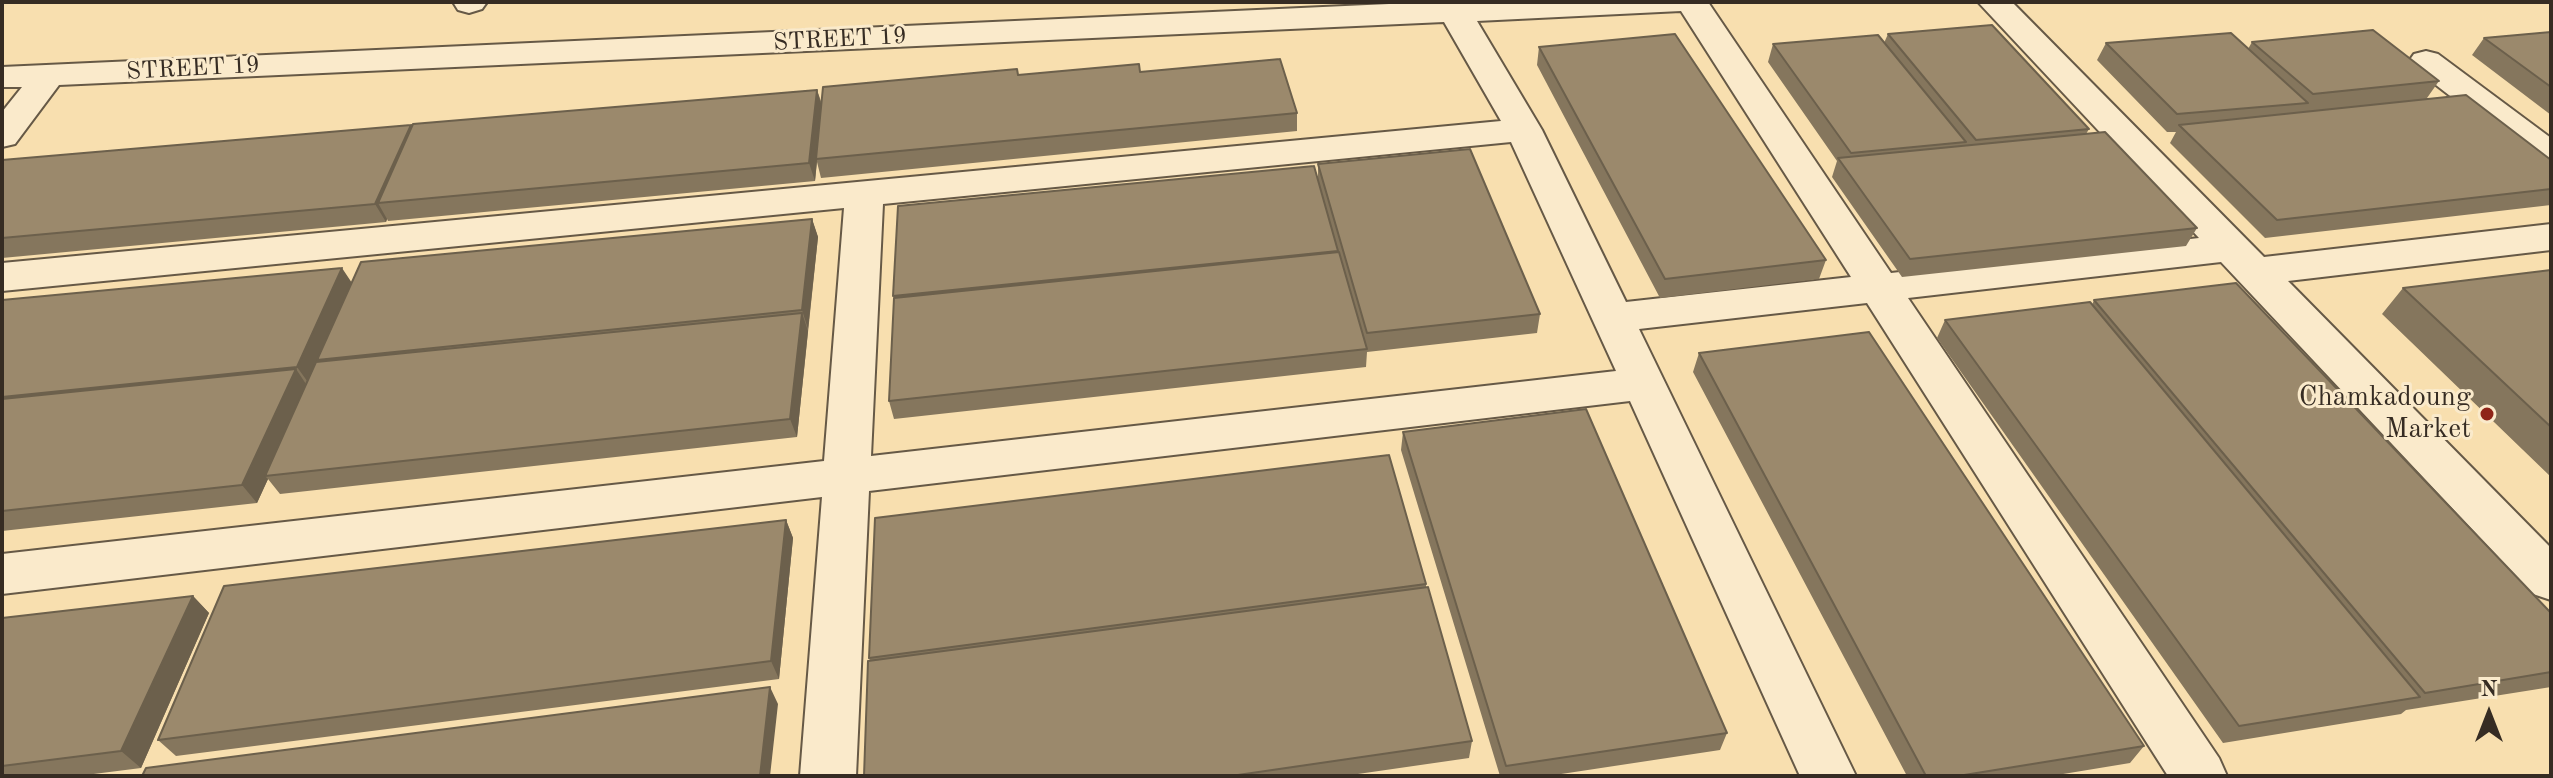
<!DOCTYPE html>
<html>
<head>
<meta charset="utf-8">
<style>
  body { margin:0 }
  #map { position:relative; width:2553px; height:778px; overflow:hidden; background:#f8dfaf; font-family:"Old Standard TT",serif }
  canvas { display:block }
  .frame { position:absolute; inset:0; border:4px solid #362c23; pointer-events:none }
  .north { position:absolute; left:2449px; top:674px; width:80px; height:80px; -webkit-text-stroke:6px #faeacb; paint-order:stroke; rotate:0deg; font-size:22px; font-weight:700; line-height:32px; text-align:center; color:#362c23 }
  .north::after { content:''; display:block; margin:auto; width:28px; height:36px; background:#362c23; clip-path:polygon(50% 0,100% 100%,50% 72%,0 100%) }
</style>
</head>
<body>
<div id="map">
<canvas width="2553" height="778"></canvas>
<div class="frame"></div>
<div class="north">N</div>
</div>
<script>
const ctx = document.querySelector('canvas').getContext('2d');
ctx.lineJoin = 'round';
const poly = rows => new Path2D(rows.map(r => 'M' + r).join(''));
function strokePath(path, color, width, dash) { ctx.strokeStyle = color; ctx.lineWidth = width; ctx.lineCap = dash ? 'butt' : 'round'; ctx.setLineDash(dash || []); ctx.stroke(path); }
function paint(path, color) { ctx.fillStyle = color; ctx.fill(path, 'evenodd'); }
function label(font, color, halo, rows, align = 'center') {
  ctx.font = font + ' "Old Standard TT",serif'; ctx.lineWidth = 6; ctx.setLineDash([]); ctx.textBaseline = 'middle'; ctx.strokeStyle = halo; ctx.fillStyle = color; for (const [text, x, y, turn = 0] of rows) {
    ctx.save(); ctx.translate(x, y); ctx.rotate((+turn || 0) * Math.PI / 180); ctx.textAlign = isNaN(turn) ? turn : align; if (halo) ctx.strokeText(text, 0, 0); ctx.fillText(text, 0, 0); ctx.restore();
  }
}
const minor = poly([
  [453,2,487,2,482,9,469,13,458,10,453,2],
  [1433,2,1708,2,1891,273,2199,238,1978,2,2012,2,2264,257,2551,224,2551,250,2288,281,2551,548,2551,600,2533,594,2221,262,1908,298,2219,758,2227,776,2168,776,1867,303,1639,329,1856,776,1800,776,1630,401,869,491,856,776,800,776,822,497,2,594,2,554,824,461,844,208,2,291,2,263,1501,121,1444,22,59,85,15,144,2,147,2,112,22,87,2,87,2,67,1433,2],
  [1681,11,1851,277,1626,302,1542,130,1477,21,1681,11],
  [1511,142,1616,371,871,456,883,204,1511,142],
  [2426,51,2438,54,2551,138,2551,167,2538,164,2414,68,2409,61,2414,54,2426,51]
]);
strokePath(minor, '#665946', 4);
paint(minor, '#faeacb');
paint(poly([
  [2551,32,2551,115,2472,55,2484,38],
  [1888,34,2089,129,2086,134,2197,228,2186,246,1902,277,1832,177,1837,161,1768,62,1773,44,1884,43],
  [2252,42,2439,81,2427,98,2551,160,2551,205,2265,238,2170,143,2176,132,2167,132,2097,60,2106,43,2248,49],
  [1539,47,1826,260,1819,279,1660,298,1537,65],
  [1140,72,1297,113,1297,131,821,178,817,162,815,181,388,221,387,219,386,222,2,258,2,160,412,127,817,90,822,104,1018,75],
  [1318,164,1540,314,1537,333,1367,352,1366,367,894,419,889,401,898,206,1318,177],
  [812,219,818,237,797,437,280,494,268,479,257,503,2,531,2,300,351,283],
  [2551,270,2551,477,2382,314,2403,288],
  [2094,300,2551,613,2551,687,2406,710,2401,714,2223,743,1937,338,1945,320,2092,305],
  [1699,353,2144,746,2130,763,2051,776,1907,776,1693,372],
  [1403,432,1727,733,1720,750,1548,776,1500,776,1401,450],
  [786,520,793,538,779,679,176,756,158,740],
  [1426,584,1426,587,1472,741,1469,758,1344,776,864,776,870,661,869,658],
  [193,596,209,613,141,768,78,776,2,776,2,618]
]), '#85765d');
paint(poly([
  [817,90,822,107,815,181,809,163],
  [411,125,420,143,378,203,387,219,386,222,375,204],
  [812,219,818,237,808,329,802,310],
  [342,268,354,286,317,360,320,363,310,385,297,367],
  [802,313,808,331,797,437,790,419],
  [296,369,308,387,265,476,268,479,257,503,242,485],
  [786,520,793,538,779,679,771,661],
  [193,596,209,613,141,768,121,751],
  [770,687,778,704,770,776,760,776]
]), '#6c604c');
const building = poly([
  [1992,25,2089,129,1976,140,1888,34,1992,25],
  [2373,30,2439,81,2313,94,2252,42,2373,30],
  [2551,32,2551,87,2484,38,2551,32],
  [2231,33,2308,103,2177,114,2106,43,2231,33],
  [1675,34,1826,260,1665,279,1539,47,1675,34],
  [1878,35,1966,142,1851,153,1773,44,1878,35],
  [1280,59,1297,113,816,159,823,87,1017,69,1018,75,1139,64,1140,72,1280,59],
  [817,90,809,163,378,203,413,124,817,90],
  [2466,95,2551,160,2551,189,2277,220,2179,125,2466,95],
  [411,125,375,204,2,238,2,160,411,125],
  [2105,132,2197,228,1910,259,1838,158,2105,132],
  [1470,149,1540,314,1367,333,1318,164,1470,149],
  [1314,166,1338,251,893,296,898,206,1314,166],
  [812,219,802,310,317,360,361,262,812,219],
  [1339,252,1367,349,889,401,894,298,1339,252],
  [342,268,297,367,2,397,2,300,342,268],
  [2551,270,2551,427,2403,288,2551,270],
  [2236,283,2551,613,2551,672,2425,693,2094,300,2236,283],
  [2090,302,2420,697,2239,726,1945,320,2090,302],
  [802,313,790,419,265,476,316,362,802,313],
  [1869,332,2144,746,1958,776,1926,776,1699,353,1869,332],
  [296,369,242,485,2,511,2,399,296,369],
  [1586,409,1727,733,1506,766,1403,432,1586,409],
  [1389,455,1426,584,869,658,875,518,1389,455],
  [786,520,771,661,158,740,224,586,786,520],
  [1428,587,1472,741,1231,776,864,776,868,661,1428,587],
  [193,596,121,751,2,766,2,618,193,596],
  [770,687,760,776,142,776,146,768,770,687]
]);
paint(building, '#9b896c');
strokePath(building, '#6c604c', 2);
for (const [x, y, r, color] of [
  [2487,414,8,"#8f2418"]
]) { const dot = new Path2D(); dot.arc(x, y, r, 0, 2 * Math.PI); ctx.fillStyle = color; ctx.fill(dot); strokePath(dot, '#faeacb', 3); }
label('24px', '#362c23', '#faeacb', [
  ["STREET 19",840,40,-3],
  ["STREET 19",193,69,-3]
]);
label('28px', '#362c23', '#faeacb', [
  ["Chamkadoung",2471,398],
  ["Market",2471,430]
], 'right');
</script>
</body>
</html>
